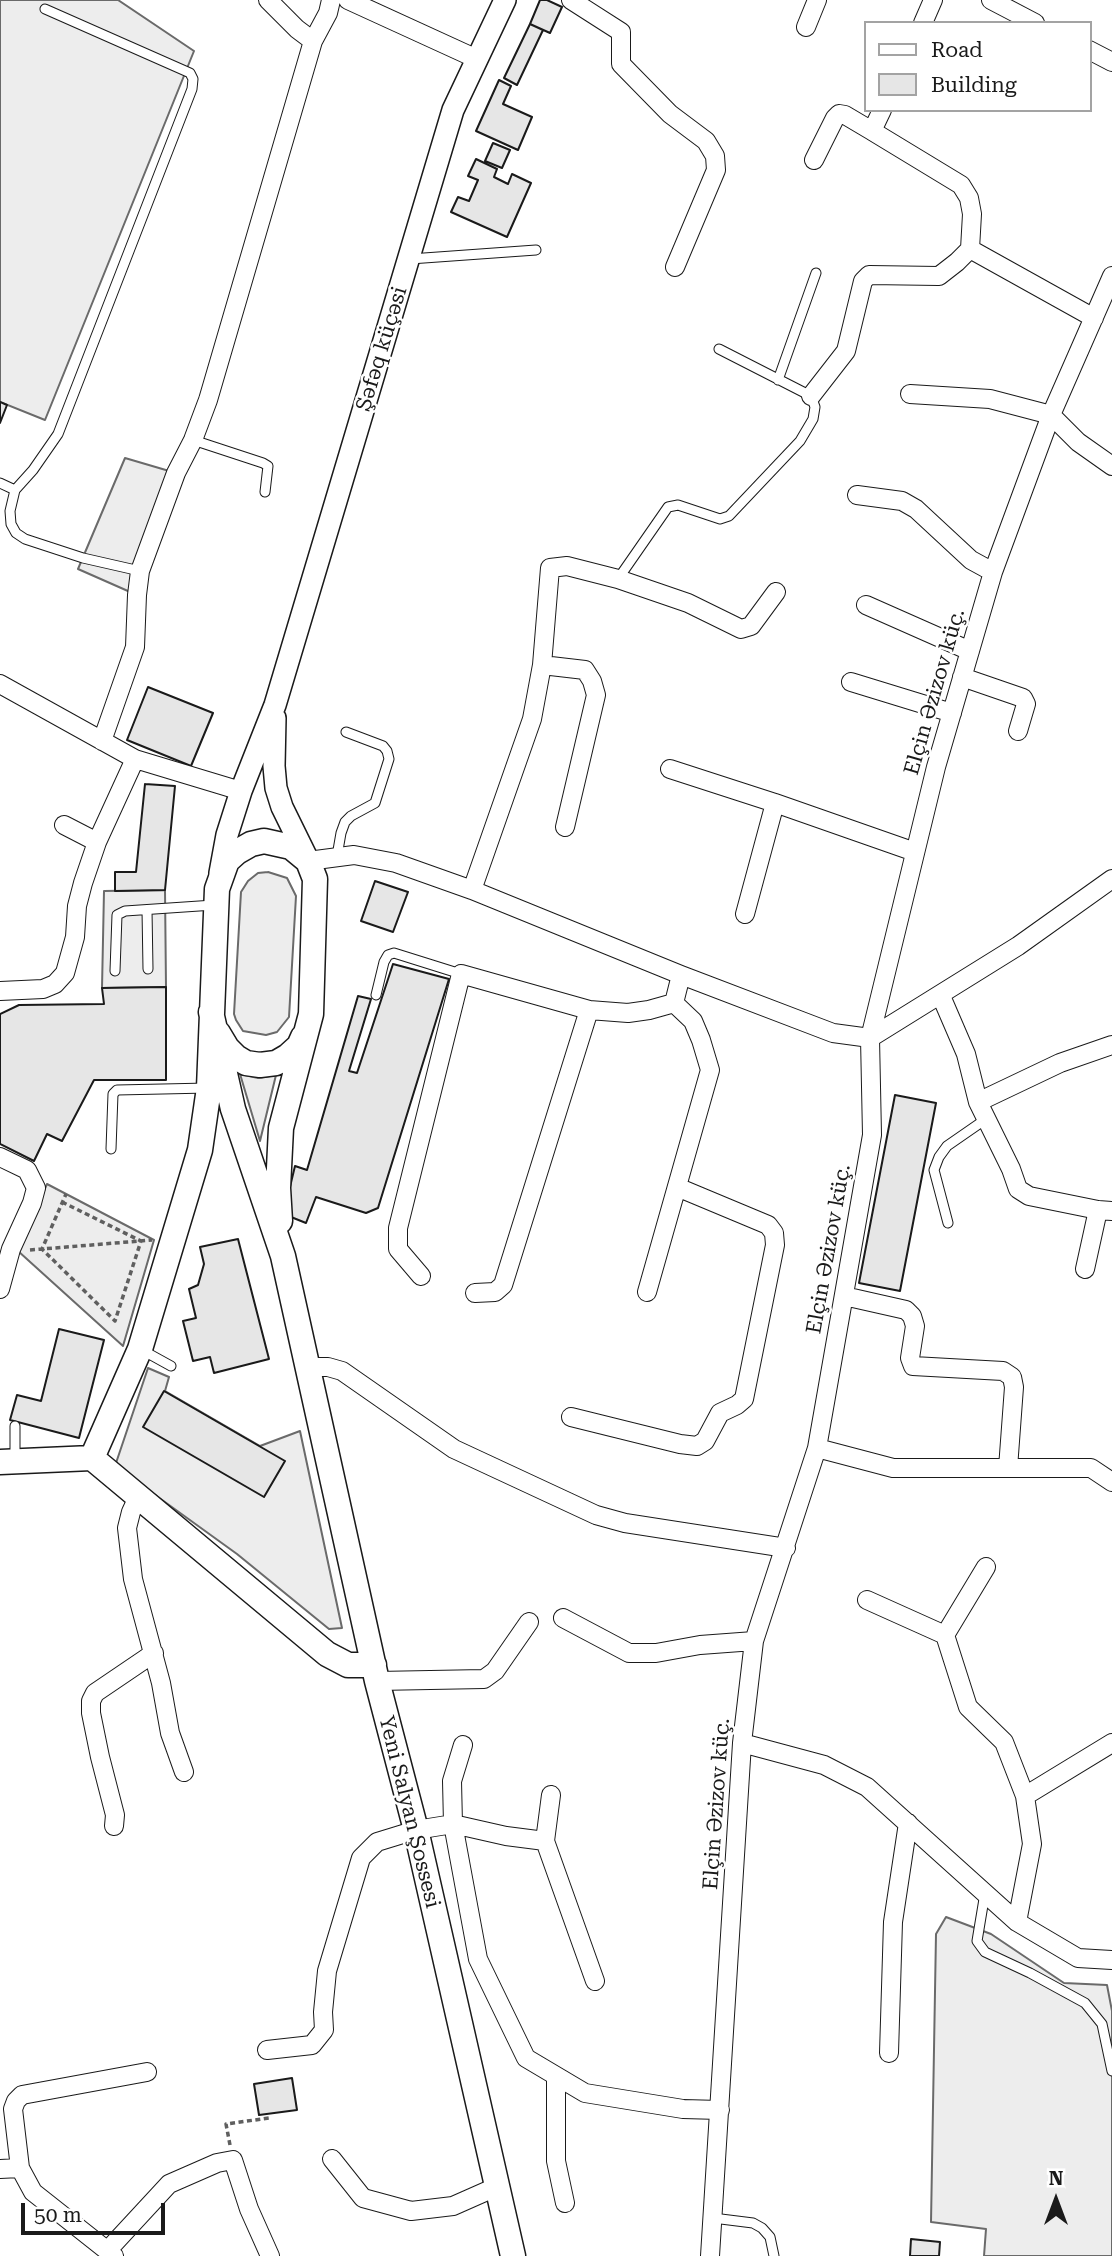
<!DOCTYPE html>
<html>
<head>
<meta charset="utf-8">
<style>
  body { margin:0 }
  #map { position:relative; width:1112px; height:2256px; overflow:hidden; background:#fff; font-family:"Roboto Serif",serif }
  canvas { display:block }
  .legend { position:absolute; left:864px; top:21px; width:228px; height:91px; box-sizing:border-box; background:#fff; border:2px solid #a3a3a3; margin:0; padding:9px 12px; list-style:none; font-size:21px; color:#1a1a1a }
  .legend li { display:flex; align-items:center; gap:14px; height:35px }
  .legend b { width:35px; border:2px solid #a3a3a3 }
  .north { position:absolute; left:1021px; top:2165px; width:70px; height:70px; -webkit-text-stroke:5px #fff; paint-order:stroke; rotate:0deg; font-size:19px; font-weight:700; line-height:28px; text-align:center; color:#1a1a1a }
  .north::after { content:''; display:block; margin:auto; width:24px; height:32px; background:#1a1a1a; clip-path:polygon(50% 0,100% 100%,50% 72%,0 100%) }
  .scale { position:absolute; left:21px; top:2203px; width:144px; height:32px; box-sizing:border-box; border:4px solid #1a1a1a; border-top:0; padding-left:9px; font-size:21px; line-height:24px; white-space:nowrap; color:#1a1a1a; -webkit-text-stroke:5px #fff; paint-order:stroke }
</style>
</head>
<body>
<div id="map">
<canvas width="1112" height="2256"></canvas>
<ul class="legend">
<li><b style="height:9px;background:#fff"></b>Road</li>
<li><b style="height:19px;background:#e6e6e6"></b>Building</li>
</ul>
<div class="north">N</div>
<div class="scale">50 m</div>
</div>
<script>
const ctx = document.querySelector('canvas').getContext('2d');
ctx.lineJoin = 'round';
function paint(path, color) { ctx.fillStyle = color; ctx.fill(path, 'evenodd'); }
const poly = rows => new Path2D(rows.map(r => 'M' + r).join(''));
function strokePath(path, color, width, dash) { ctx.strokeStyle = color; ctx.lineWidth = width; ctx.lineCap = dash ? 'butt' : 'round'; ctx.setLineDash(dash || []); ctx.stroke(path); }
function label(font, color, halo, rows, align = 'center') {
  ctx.font = font + ' "Roboto Serif",serif'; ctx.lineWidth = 5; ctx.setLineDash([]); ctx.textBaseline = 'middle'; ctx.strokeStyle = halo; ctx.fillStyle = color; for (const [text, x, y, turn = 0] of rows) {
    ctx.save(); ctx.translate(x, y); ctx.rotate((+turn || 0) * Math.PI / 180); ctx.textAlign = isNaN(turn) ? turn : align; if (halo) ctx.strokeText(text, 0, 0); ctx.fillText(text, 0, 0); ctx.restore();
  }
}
const built = poly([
  [0,0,118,0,194,51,45,420,0,402,0,0],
  [125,458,176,473,137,595,78,569,125,458],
  [268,872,287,878,296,896,289,1017,277,1032,266,1035,243,1031,236,1020,234,1014,241,892,248,881,258,873,268,872],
  [165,890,166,987,102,988,104,891,165,890],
  [240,1074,258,1078,276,1075,260,1141,240,1074],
  [47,1184,154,1240,123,1346,18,1251,47,1184],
  [148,1368,169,1377,165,1391,260,1446,300,1431,342,1628,329,1629,237,1554,115,1466,148,1368],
  [946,1917,991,1934,1064,1983,1107,1985,1112,2011,1112,2256,984,2256,986,2229,931,2222,936,1934,946,1917]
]);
paint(built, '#ededed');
strokePath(built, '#6a6a6a', 2);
const building = poly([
  [540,0,547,0,562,7,550,33,530,24,540,0],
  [530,24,543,30,517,85,504,78,530,24],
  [499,80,511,86,503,104,532,117,518,150,476,131,499,80],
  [493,143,510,150,502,168,485,161,493,143],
  [476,159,497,169,494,177,508,184,512,174,531,183,507,237,451,212,458,197,469,201,478,180,468,176,476,159],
  [0,402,7,405,0,423,0,402],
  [148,687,213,713,191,766,127,740,148,687],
  [145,784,175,786,165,890,115,891,115,872,136,872,145,784],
  [375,881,408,892,393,932,361,921,375,881],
  [393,964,449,979,378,1208,366,1213,316,1197,306,1223,291,1217,289,1191,295,1166,307,1170,358,996,371,999,349,1071,357,1073,393,964],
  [166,987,166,1080,94,1080,62,1141,47,1134,34,1161,0,1144,0,1014,19,1005,104,1004,102,988,166,987],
  [895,1095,936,1103,900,1291,859,1283,895,1095],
  [238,1239,269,1359,214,1373,210,1357,193,1361,183,1321,196,1318,189,1289,198,1285,204,1264,200,1247,238,1239],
  [59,1329,104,1340,79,1438,10,1420,17,1395,41,1401,59,1329],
  [164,1391,285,1461,264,1497,143,1427,164,1391],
  [292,2078,297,2110,259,2115,254,2084,292,2078],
  [911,2239,940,2242,939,2256,910,2256,911,2239]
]);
paint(building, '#e6e6e6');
strokePath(building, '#1a1a1a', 2);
const service = poly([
  [410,259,536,250],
  [778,380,816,273],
  [193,440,263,463,268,466,265,492],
  [0,483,15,490,33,470,58,434,192,89,193,79,190,73,45,9],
  [15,490,10,511,11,524,16,533,25,539,83,558,140,571],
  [618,579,668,507,678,505,720,519,729,516,800,441,813,419,815,407,811,396,719,349],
  [337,856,341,833,345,822,351,816,375,803,389,759,387,751,383,746,346,732],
  [147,910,148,969],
  [115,971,117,915,125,911,214,905],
  [376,995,384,962,388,955,394,953,461,974],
  [111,1149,113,1094,117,1090,208,1088],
  [948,1223,934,1170,939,1157,947,1146,986,1119],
  [142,1350,171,1366],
  [15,1426,15,1459],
  [985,1893,977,1941,985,1952,1030,1973,1085,2003,1102,2024,1112,2071],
  [713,2218,753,2223,762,2228,770,2237,774,2256]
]);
const minor = poly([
  [268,0,297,29,313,41],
  [348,0,477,59],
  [571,0,621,32,621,64,670,114,706,141,715,156,716,170,675,267],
  [991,0,1035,23],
  [923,23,933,0],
  [806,27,817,0],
  [1089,50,1112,62],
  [814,160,835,118,839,114,845,115,872,131,882,110],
  [970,249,1094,318],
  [910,394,990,399,1051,415,1078,442,1112,466],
  [811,396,846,351,863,281,869,275,939,276,957,262,970,249,972,214,969,198,961,185,872,131],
  [857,495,902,501,916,509,971,560,993,572],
  [866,605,970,651],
  [542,665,585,670,592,681,596,695,565,827],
  [962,677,1023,698,1026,704,1018,731],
  [851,682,952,713],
  [0,684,135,759,241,791],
  [102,741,135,647,137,595,140,571,176,473,193,440,208,400,313,41,328,13,331,0],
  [670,769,775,803,915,852],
  [64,825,97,842],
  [308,861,354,855,396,863,472,890,681,975,833,1033,870,1038,1018,946,1112,879],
  [472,890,532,719,542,665,550,568,567,566,618,579,688,603,741,629,751,626,776,592],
  [745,914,775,803],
  [0,991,43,989,55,984,65,973,75,937,77,906,83,883,97,842,135,759],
  [941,996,966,1054,978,1102,1011,1169,1018,1189,1029,1196,1098,1210,1112,1211],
  [978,1102,1060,1063,1112,1045],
  [0,1157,27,1170,36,1188,32,1203,11,1249,0,1289],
  [1085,1269,1098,1210],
  [421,1276,398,1249,398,1228,461,974,589,1010,628,1013,649,1010,674,1003],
  [647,1292,710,1070,701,1040,693,1021,674,1003,681,975],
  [475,1293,495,1292,503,1285,589,1010],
  [844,1296,906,1310,912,1316,915,1326,910,1358,913,1366,1003,1371,1012,1377,1014,1387,1008,1468],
  [308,1367,328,1367,342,1371,454,1449,596,1515,625,1523,786,1548],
  [571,1417,680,1444,697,1446,705,1441,720,1413,737,1405,744,1399,775,1245,774,1233,768,1225,677,1187],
  [817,1448,893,1468,1091,1468,1112,1482],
  [138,1497,131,1512,127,1528,133,1579,161,1683,170,1733,184,1772],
  [986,1567,945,1635,968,1707,1004,1742,1025,1796,1032,1844,1017,1922],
  [867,1600,945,1635],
  [563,1618,629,1653,656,1653,700,1645,754,1641],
  [377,1681,484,1679,495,1671,529,1622],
  [742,1743,824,1765,867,1787,1017,1922,1078,1958,1112,1960],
  [463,1745,452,1781,453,1824,478,1959,526,2058,585,2093,683,2109,720,2110],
  [551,1795,545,1841,595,1981],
  [1025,1796,1112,1743],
  [114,1826,115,1815,100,1757,91,1713,91,1701,95,1693,154,1653],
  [267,2050,312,2045,324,2030,323,2012,327,1971,361,1858,377,1842,416,1830,453,1824,506,1836,545,1841],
  [889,2053,893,1922,908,1823],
  [556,2076,556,2161,565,2203],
  [332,2159,363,2198,411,2211,453,2206,496,2187],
  [0,2169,20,2168],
  [107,2251,169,2184,217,2163,233,2160,249,2209,270,2256],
  [114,2256,33,2192,20,2168,13,2109,16,2101,22,2095,147,2072],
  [710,2256,742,1743,754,1641,817,1448,872,1135,870,1038,936,767,993,572,1051,415,1112,276]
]);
const tertiary = poly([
  [275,718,274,766,276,788,282,807,308,860],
  [220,873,227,835,241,791,275,705,453,110,505,0]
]);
const secondary = poly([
  [211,1012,233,1109,283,1256,377,1681,416,1830,513,2256],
  [218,1033,227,1048,236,1057,246,1063,260,1065,276,1063,288,1056,299,1046,303,1037],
  [92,1458,140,1349,200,1150,209,1088,217,889,227,861,237,852,251,844,264,841,291,847,308,861,315,879,311,1014,281,1128,278,1188,280,1221],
  [92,1458,327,1654,348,1665,374,1665],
  [0,1462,92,1458]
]);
strokePath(service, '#1a1a1a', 11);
strokePath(minor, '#1a1a1a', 20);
strokePath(tertiary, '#1a1a1a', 24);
strokePath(secondary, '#1a1a1a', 27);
strokePath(poly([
  [62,1202,141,1241,115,1321,42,1249,66,1194],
  [30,1250,152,1240],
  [230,2145,226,2124,269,2118]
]), '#5f5f5f', 3.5, [5, 3.5]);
strokePath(service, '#fff', 9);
strokePath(minor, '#fff', 18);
strokePath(tertiary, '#fff', 21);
strokePath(secondary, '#fff', 24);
label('21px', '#1a1a1a', '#fff', [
  ["Şəfəq küçəsi",382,349,-73],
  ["Elçin Əzizov küç.",935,692,-74],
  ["Elçin Əzizov küç.",829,1249,-80],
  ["Elçin Əzizov küç.",717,1804,-86],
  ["Yeni Salyan Şossesi",409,1812,76]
]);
</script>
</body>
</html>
